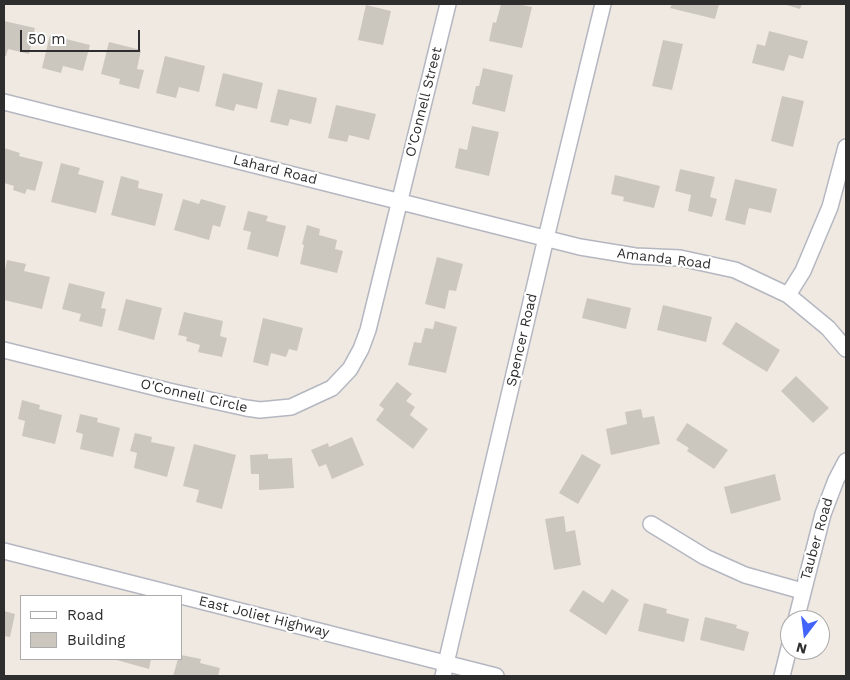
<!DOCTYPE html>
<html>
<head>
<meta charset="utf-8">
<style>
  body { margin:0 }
  #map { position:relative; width:850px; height:680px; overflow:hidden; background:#efe9e1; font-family:"Work Sans",sans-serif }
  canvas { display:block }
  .frame { position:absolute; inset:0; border:5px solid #2e2e2e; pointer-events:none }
  .legend { position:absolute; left:20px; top:595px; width:162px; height:65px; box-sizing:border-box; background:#fff; border:1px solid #ababab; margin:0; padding:6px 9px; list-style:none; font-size:15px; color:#2e2e2e }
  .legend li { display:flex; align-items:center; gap:10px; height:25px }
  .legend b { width:25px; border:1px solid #ababab }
  .north { position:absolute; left:780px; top:610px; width:50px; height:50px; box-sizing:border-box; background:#fff; border:1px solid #ababab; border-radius:50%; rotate:195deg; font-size:14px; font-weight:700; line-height:20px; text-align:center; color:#2e2e2e }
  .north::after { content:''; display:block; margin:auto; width:18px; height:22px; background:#4264fb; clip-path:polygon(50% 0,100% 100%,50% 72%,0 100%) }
  .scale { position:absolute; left:20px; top:30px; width:120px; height:22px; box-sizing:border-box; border:2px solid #2e2e2e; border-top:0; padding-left:6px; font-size:15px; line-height:18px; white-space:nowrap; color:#2e2e2e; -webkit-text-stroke:4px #fff; paint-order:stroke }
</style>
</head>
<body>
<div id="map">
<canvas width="850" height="680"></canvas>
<div class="frame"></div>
<ul class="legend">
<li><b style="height:6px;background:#fff"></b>Road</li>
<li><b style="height:14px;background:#cbc7bf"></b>Building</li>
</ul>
<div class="north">N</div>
<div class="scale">50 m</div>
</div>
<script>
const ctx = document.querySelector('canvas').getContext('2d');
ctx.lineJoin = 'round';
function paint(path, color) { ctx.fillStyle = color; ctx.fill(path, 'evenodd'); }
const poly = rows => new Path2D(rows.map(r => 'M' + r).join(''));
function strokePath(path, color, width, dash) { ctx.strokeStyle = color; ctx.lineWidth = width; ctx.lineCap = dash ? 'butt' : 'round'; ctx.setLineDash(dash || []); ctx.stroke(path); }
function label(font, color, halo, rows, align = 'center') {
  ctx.font = font + ' "Work Sans",sans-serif'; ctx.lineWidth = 4.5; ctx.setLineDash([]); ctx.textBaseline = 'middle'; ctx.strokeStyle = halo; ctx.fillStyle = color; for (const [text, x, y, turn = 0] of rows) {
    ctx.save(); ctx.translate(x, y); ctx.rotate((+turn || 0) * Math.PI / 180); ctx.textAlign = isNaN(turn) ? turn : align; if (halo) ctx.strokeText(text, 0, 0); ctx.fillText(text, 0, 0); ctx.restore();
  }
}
paint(poly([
  [501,4,517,4,532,7,522,48,489,41,493,22,496,23],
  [672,4,719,4,715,19,670,8],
  [783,4,802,4,800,9],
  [366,5,391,11,383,45,358,40],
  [4,21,35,28,29,54,8,49,6,56,4,56],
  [769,31,808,41,803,59,789,55,784,71,752,63,757,44,765,46],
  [50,35,90,45,83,71,63,66,61,73,42,68],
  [663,40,683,44,672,90,652,86],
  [109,42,141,50,137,69,144,70,139,89,119,84,120,79,101,74],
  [165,56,205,66,199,92,179,87,176,98,156,93],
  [483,68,513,75,505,112,472,104,476,86,479,86],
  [223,73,263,83,257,109,236,104,234,111,215,106],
  [278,89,317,98,311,124,290,119,288,126,270,122],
  [782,96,804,101,793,147,771,141],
  [336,105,376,114,369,140,349,135,347,142,328,138],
  [472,126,499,132,489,176,455,168,459,148,467,150],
  [4,148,20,153,19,156,43,162,35,191,27,189,25,194,13,190,14,186,4,183],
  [61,163,80,168,78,174,104,181,96,213,51,202],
  [680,169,715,177,710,197,717,199,712,217,688,211,691,195,675,191],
  [615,175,660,186,654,208,623,201,624,197,611,194],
  [121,176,139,181,138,188,163,194,155,226,111,215],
  [735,179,777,189,771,213,749,208,745,225,725,220],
  [183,199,199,204,201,199,226,206,220,227,213,225,209,240,174,230],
  [248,211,268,216,266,221,286,226,278,257,247,249,251,232,243,230],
  [307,225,320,229,319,235,337,240,335,249,343,251,337,273,300,264,304,245,302,244],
  [437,257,463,264,456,291,449,290,445,309,425,304],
  [7,260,26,264,24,271,50,277,42,309,4,300,4,275],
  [69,283,105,292,101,308,106,309,102,327,79,321,81,314,62,309],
  [587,298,631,308,626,329,582,318],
  [126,299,162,308,154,340,118,330],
  [663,305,712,317,706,342,657,330],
  [184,312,223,321,220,336,227,338,222,357,198,352,200,345,186,341,187,337,178,335],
  [263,318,303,328,297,351,289,349,286,357,271,353,268,366,253,362],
  [435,321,457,327,446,373,408,365,414,342,421,343,425,328,433,329],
  [736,322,780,350,767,372,722,344],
  [796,376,829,408,813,423,781,391],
  [397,382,412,394,406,401,415,407,410,415,428,429,413,449,376,420,384,409,379,405],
  [22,400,40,405,39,409,62,415,55,444,22,436,25,421,18,419],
  [641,409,643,418,654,416,660,444,611,455,606,429,627,424,625,412],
  [80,414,98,418,97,422,120,428,113,457,80,449,83,434,76,432],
  [687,423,728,450,714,469,687,451,689,448,676,440],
  [135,433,152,437,151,442,175,447,167,477,134,468,137,453,130,451],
  [352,437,364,465,332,479,326,464,319,467,311,450,328,443,329,447],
  [194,444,236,455,222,509,196,502,199,490,183,486],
  [268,454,268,459,292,458,294,488,259,490,259,474,251,474,250,455],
  [582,454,601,465,578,504,559,493],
  [775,474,781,500,731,514,724,487],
  [564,516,566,532,575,530,581,565,554,570,545,519],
  [612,589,629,600,606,635,569,611,583,590,603,603],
  [644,603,667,609,666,613,689,619,684,642,638,631],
  [4,611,15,614,10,637,4,636],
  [705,617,737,625,736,628,749,632,744,651,700,640],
  [181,655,201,659,200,663,220,668,218,676,173,676,178,659,181,659],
  [113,659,151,659,149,669]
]), '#cbc7bf');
const street = poly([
  [4,102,580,247,635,256,680,258,735,270,788,295,828,328,846,349],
  [788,295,803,271,830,207,846,147],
  [4,350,169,391,246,408,260,410,291,407,332,388,350,369,361,349,368,330,448,4],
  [651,524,705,557,745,575,802,591],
  [4,551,496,676],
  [796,620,823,514,836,480,846,461],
  [443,676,546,238,603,4],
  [782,676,790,644]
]);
strokePath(street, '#b4b7c1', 18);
strokePath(street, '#fff', 15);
label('14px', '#2e2e2e', '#fff', [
  ["O'Connell Street",424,102,-76],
  ["Lahard Road",275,170,14],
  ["Amanda Road",664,259,7],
  ["Spencer Road",522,340,-77],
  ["O'Connell Circle",194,396,13],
  ["Tauber Road",817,539,-74],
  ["East Joliet Highway",264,617,14]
]);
</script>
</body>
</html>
